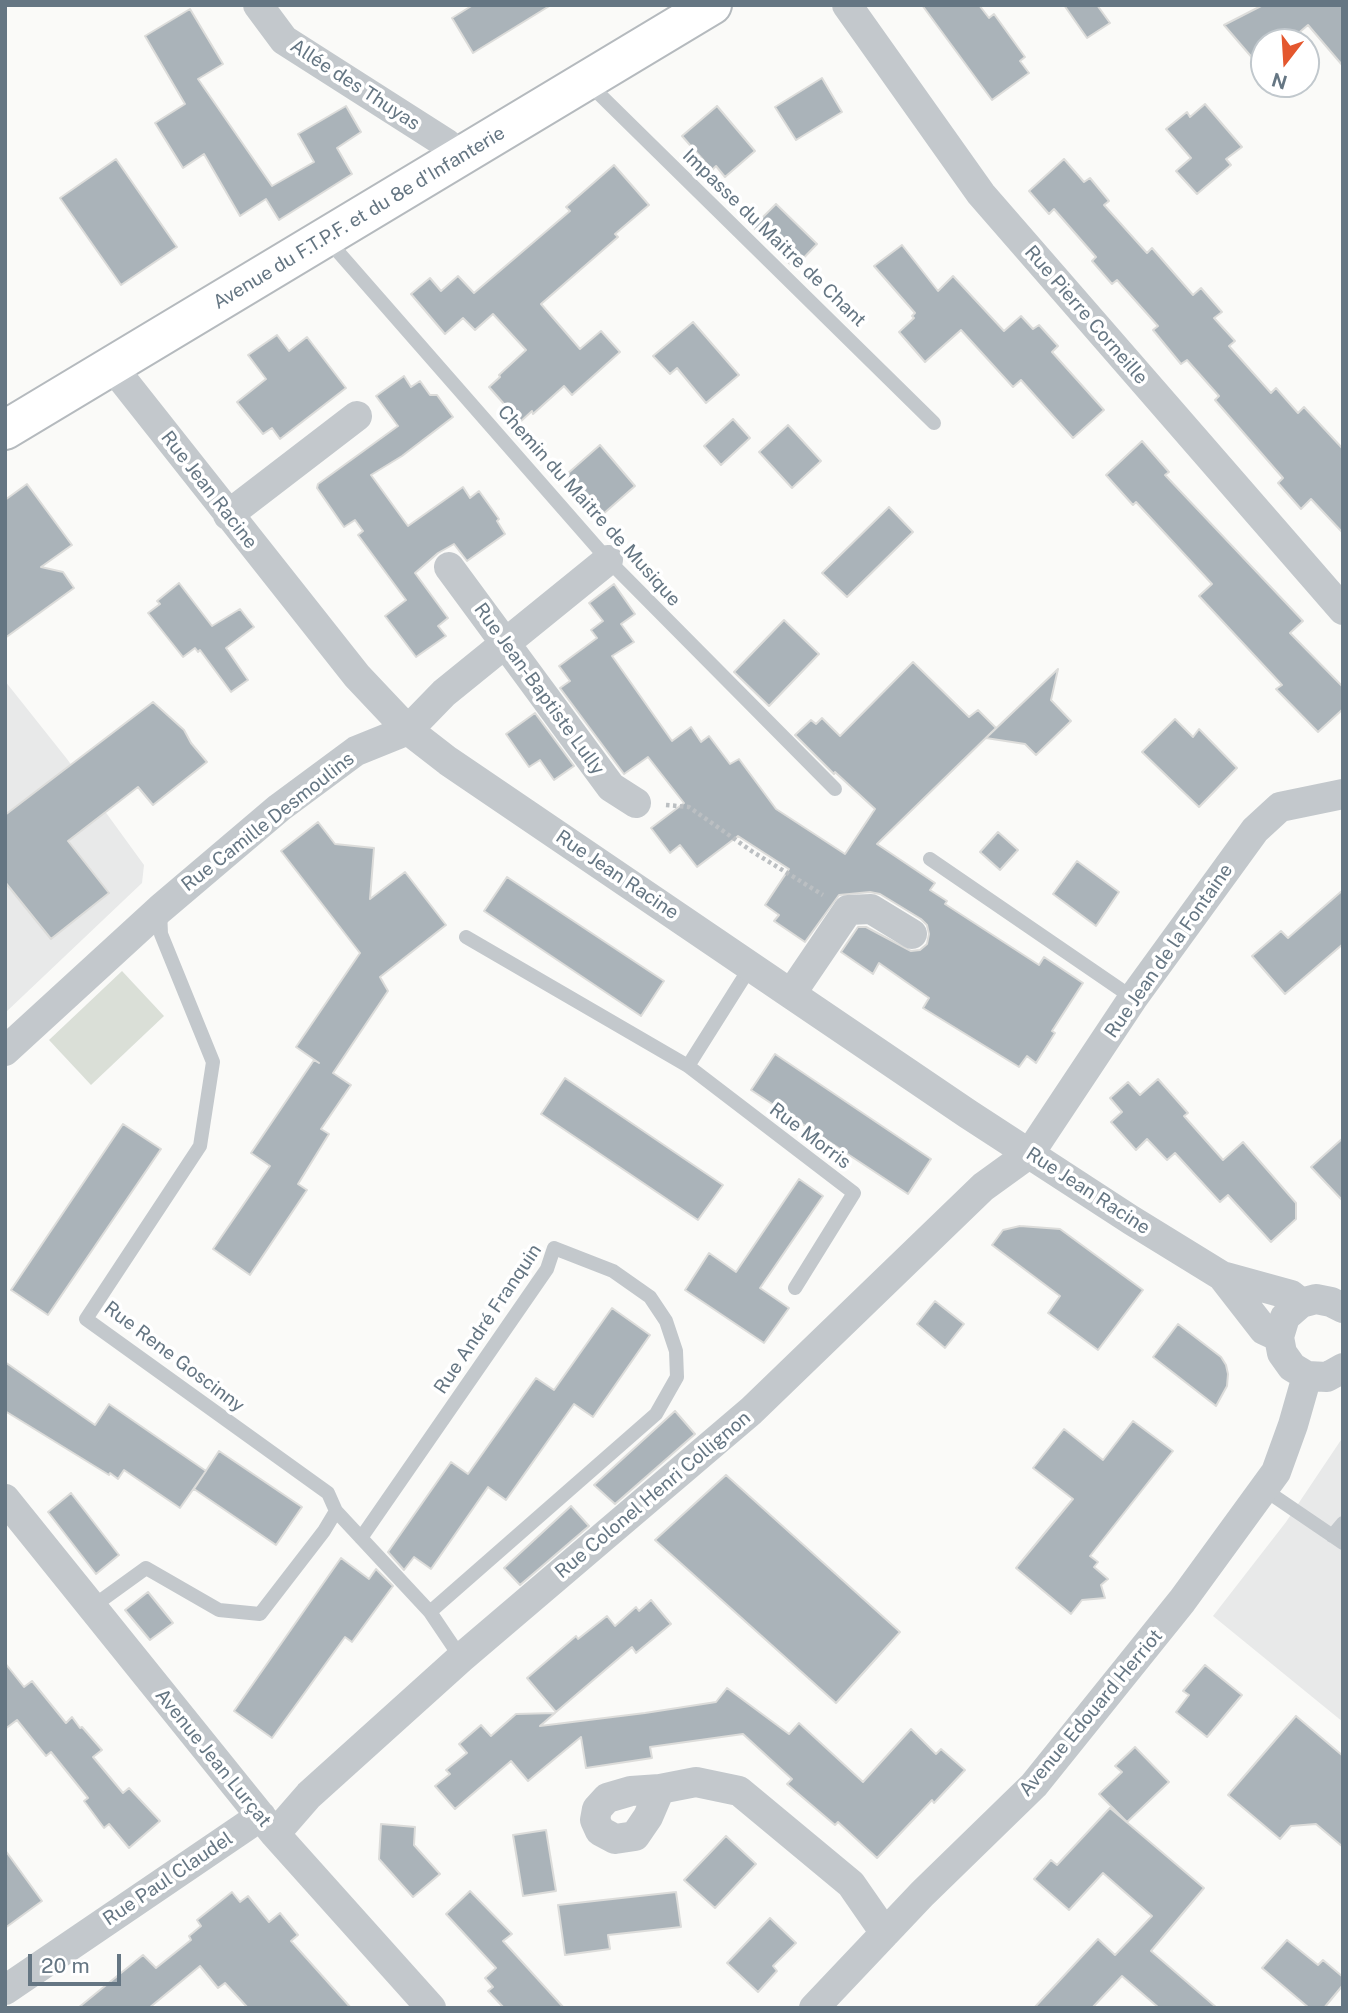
<!DOCTYPE html>
<html>
<head>
<meta charset="utf-8">
<style>
  body { margin:0 }
  #map { position:relative; width:1348px; height:2013px; overflow:hidden; background:#fafaf8; font-family:"Public Sans",sans-serif }
  canvas { display:block }
  .frame { position:absolute; inset:0; border:7px solid #657683; pointer-events:none }
  .north { position:absolute; left:1250px; top:28px; width:70px; height:70px; box-sizing:border-box; background:#fff; border:2px solid #c1c8cd; border-radius:50%; rotate:197deg; font-size:19px; font-weight:700; line-height:28px; text-align:center; color:#657683 }
  .north::after { content:''; display:block; margin:auto; width:24px; height:32px; background:#e4572e; clip-path:polygon(50% 0,100% 100%,50% 72%,0 100%) }
  .scale { position:absolute; left:28px; top:1954px; width:93px; height:32px; box-sizing:border-box; border:4px solid #657683; border-top:0; padding-left:9px; font-size:21px; line-height:24px; white-space:nowrap; color:#657683; -webkit-text-stroke:5px #fff; paint-order:stroke }
</style>
</head>
<body>
<div id="map">
<canvas width="1348" height="2013"></canvas>
<div class="frame"></div>
<div class="north">N</div>
<div class="scale">20 m</div>
</div>
<script>
const ctx = document.querySelector('canvas').getContext('2d');
ctx.lineJoin = 'round';
function paint(path, color) { ctx.fillStyle = color; ctx.fill(path, 'evenodd'); }
const poly = rows => new Path2D(rows.map(r => 'M' + r).join(''));
function strokePath(path, color, width, dash) { ctx.strokeStyle = color; ctx.lineWidth = width; ctx.lineCap = dash ? 'butt' : 'round'; ctx.setLineDash(dash || []); ctx.stroke(path); }
function label(font, color, halo, rows, align = 'center') {
  ctx.font = font + ' "Public Sans",sans-serif'; ctx.lineWidth = 7; ctx.setLineDash([]); ctx.textBaseline = 'middle'; ctx.strokeStyle = halo; ctx.fillStyle = color; for (const [text, x, y, turn = 0] of rows) {
    ctx.save(); ctx.translate(x, y); ctx.rotate((+turn || 0) * Math.PI / 180); ctx.textAlign = isNaN(turn) ? turn : align; if (halo) ctx.strokeText(text, 0, 0); ctx.fillText(text, 0, 0); ctx.restore();
  }
}
paint(poly([
  [5,681,67,759,144,865,142,883,5,1013],
  [1343,1437,1343,1722,1213,1616,1286,1522]
]), '#e8e9e9');
paint(poly([
  [122,971,164,1016,91,1085,49,1040]
]), '#dadfd7');
const building = poly([
  [473,5,551,5,473,53,452,18,473,5],
  [922,5,979,5,989,18,994,14,1025,57,1020,61,1029,73,992,100,922,5],
  [1064,5,1097,5,1110,23,1087,38,1064,5],
  [1263,5,1343,5,1343,66,1308,25,1288,42,1264,42,1264,54,1255,61,1224,25,1263,5],
  [190,9,223,64,198,79,272,186,314,162,298,134,346,106,361,132,337,148,352,174,279,220,266,199,240,216,204,154,183,168,155,123,185,104,145,36,190,9],
  [822,78,842,112,796,140,775,107,822,78],
  [1205,104,1242,147,1226,159,1231,165,1197,194,1176,171,1191,158,1166,129,1187,112,1190,117,1205,104],
  [717,106,755,151,725,177,716,166,712,170,682,136,717,106],
  [116,159,177,247,121,285,60,198,116,159],
  [1064,159,1084,182,1090,178,1109,201,1104,205,1147,253,1152,248,1193,295,1201,288,1222,312,1214,318,1235,341,1229,346,1271,393,1276,388,1298,413,1304,407,1343,449,1343,533,1311,499,1301,509,1278,483,1283,478,1215,400,1219,396,1187,360,1181,364,1153,330,1158,326,1117,280,1112,284,1092,261,1096,257,1054,209,1049,214,1029,191,1064,159],
  [614,165,649,205,615,234,618,237,541,304,580,349,601,331,620,352,572,395,564,386,533,414,532,411,520,422,489,387,500,377,499,375,526,350,493,314,475,330,463,318,445,334,411,294,430,278,441,291,458,276,474,293,570,211,566,207,614,165],
  [776,204,817,244,794,268,753,227,776,204],
  [902,245,938,291,953,276,1004,331,1021,316,1033,329,1039,325,1058,346,1052,352,1104,410,1073,438,1021,380,1013,387,961,330,925,362,899,332,914,318,912,316,915,313,874,266,902,245],
  [693,322,739,375,706,403,677,368,670,374,653,356,693,322],
  [277,335,289,351,307,337,346,388,280,439,272,428,263,434,237,402,266,379,248,355,277,335],
  [404,376,411,387,420,381,430,395,437,395,453,417,402,456,371,475,408,526,463,487,470,498,479,491,499,519,497,521,505,534,467,561,454,544,438,553,415,573,448,618,438,626,446,636,416,657,385,616,406,600,358,535,363,531,355,520,344,527,317,488,318,484,398,426,376,396,404,376],
  [733,419,750,438,721,465,704,446,733,419],
  [788,425,821,461,792,488,759,452,788,425],
  [1142,441,1169,472,1165,475,1303,621,1290,633,1343,687,1343,709,1318,732,1276,689,1282,685,1199,596,1212,584,1136,502,1133,505,1106,475,1142,441],
  [600,445,635,486,602,515,566,475,600,445],
  [27,484,72,545,41,567,63,572,74,588,5,638,5,500,27,484],
  [889,507,913,532,847,597,822,573,889,507],
  [179,583,212,626,240,609,254,627,226,648,248,680,231,692,200,650,198,652,195,648,183,657,148,613,160,604,157,601,179,583],
  [614,584,635,614,621,624,634,642,612,656,672,741,691,727,701,742,709,736,730,764,739,759,776,809,845,854,875,809,835,772,834,774,795,735,811,720,816,724,822,718,840,736,913,662,969,717,978,710,996,728,877,844,935,883,930,890,947,901,945,904,1039,965,1044,957,1083,983,1052,1031,1055,1033,1036,1063,1027,1056,1019,1067,923,1008,929,998,879,963,873,974,841,952,858,927,866,927,911,951,920,950,927,944,929,934,927,925,921,919,880,894,870,892,839,895,805,942,774,921,779,915,765,905,789,869,738,836,697,867,680,845,670,853,651,828,684,803,648,757,624,774,560,688,570,681,559,666,597,638,591,630,603,621,589,603,614,584],
  [784,620,819,654,769,706,734,672,784,620],
  [1058,669,1051,700,1071,721,1036,755,1025,744,986,738,1058,669],
  [153,702,184,730,191,743,207,762,153,805,138,787,68,841,109,893,51,939,5,882,5,815,153,702],
  [535,713,574,766,554,780,540,760,529,767,506,734,535,713],
  [1175,719,1193,737,1199,729,1237,768,1199,807,1142,752,1175,719],
  [318,822,335,844,374,848,370,899,405,872,446,925,380,977,388,991,333,1073,351,1085,321,1129,329,1134,298,1184,307,1190,250,1275,213,1249,270,1166,251,1153,314,1060,319,1063,296,1047,360,953,281,851,318,822],
  [998,832,1018,850,1000,870,980,852,998,832],
  [1077,861,1119,892,1096,926,1053,894,1077,861],
  [507,877,664,981,641,1016,484,911,507,877],
  [1343,890,1343,944,1285,994,1252,956,1281,931,1288,938,1343,890],
  [775,1054,931,1159,908,1194,751,1090,775,1054],
  [565,1078,723,1185,698,1220,541,1114,565,1078],
  [1158,1079,1188,1113,1184,1116,1223,1160,1243,1142,1296,1203,1296,1219,1271,1242,1228,1195,1220,1202,1175,1153,1167,1160,1147,1139,1136,1150,1111,1122,1122,1112,1110,1098,1128,1082,1140,1095,1158,1079],
  [123,1124,161,1149,48,1315,11,1290,123,1124],
  [1343,1138,1343,1201,1311,1167,1343,1138],
  [799,1179,823,1196,760,1288,789,1308,764,1343,685,1290,709,1253,736,1272,799,1179],
  [1020,1226,1060,1229,1143,1290,1098,1350,1048,1313,1060,1296,992,1245,1003,1230,1020,1226],
  [935,1301,964,1324,945,1348,917,1324,935,1301],
  [612,1308,650,1335,593,1417,574,1404,506,1500,488,1487,431,1569,414,1557,404,1570,388,1552,451,1462,468,1474,536,1378,554,1390,612,1308],
  [1178,1324,1221,1357,1226,1365,1228,1374,1227,1386,1216,1406,1153,1357,1178,1324],
  [5,1362,95,1425,109,1404,206,1471,180,1508,124,1470,118,1479,110,1473,109,1475,5,1411,5,1362],
  [675,1411,695,1434,615,1504,594,1485,675,1411],
  [1133,1421,1173,1451,1090,1556,1098,1562,1094,1567,1108,1579,1101,1585,1105,1598,1082,1600,1071,1614,1016,1568,1073,1499,1033,1468,1064,1429,1103,1460,1133,1421],
  [219,1451,302,1507,276,1545,194,1489,219,1451],
  [726,1475,900,1632,836,1703,655,1540,726,1475],
  [71,1493,119,1555,96,1574,48,1512,71,1493],
  [571,1506,589,1526,520,1585,504,1568,571,1506],
  [341,1558,369,1579,376,1569,393,1586,352,1642,345,1637,272,1738,234,1711,341,1558],
  [148,1592,173,1623,150,1640,125,1610,148,1592],
  [651,1600,671,1624,636,1653,632,1647,556,1712,527,1678,576,1636,578,1639,607,1616,615,1626,636,1607,639,1611,651,1600],
  [5,1663,24,1687,32,1681,66,1723,72,1717,80,1728,82,1727,102,1750,93,1757,123,1793,129,1788,160,1821,129,1848,109,1824,104,1828,84,1801,88,1798,51,1752,46,1756,17,1720,5,1729,5,1663],
  [1205,1665,1242,1695,1207,1737,1176,1712,1189,1695,1183,1691,1205,1665],
  [727,1688,789,1734,799,1723,863,1782,911,1729,936,1754,941,1749,965,1770,934,1803,932,1800,877,1858,838,1822,835,1825,787,1784,792,1779,743,1734,650,1747,652,1758,586,1768,581,1737,528,1781,511,1761,455,1809,435,1786,450,1774,446,1770,467,1753,459,1744,481,1725,491,1736,516,1714,555,1713,540,1726,645,1713,716,1702,727,1688],
  [1296,1716,1343,1756,1343,1847,1316,1824,1291,1826,1280,1839,1228,1795,1296,1716],
  [1135,1747,1169,1782,1127,1822,1099,1794,1122,1772,1115,1766,1135,1747],
  [1110,1808,1204,1888,1151,1951,1217,2008,1159,2008,1122,1976,1092,2008,1034,2008,1098,1939,1115,1955,1152,1916,1103,1873,1069,1910,1034,1879,1051,1860,1057,1865,1110,1808],
  [381,1824,415,1827,414,1845,440,1874,413,1897,379,1859,381,1824],
  [546,1830,556,1891,523,1896,513,1835,546,1830],
  [726,1836,756,1864,715,1908,684,1880,726,1836],
  [5,1850,42,1901,5,1928,5,1850],
  [470,1891,512,1934,503,1941,564,2008,504,2008,488,1991,493,1987,485,1978,496,1968,446,1914,470,1891],
  [232,1892,240,1902,248,1896,269,1922,280,1913,298,1935,291,1941,351,2008,248,2008,225,1983,218,1988,200,1966,149,2008,78,2008,143,1955,156,1968,191,1940,189,1936,201,1926,197,1920,232,1892],
  [676,1892,681,1927,608,1935,610,1949,565,1955,558,1905,676,1892],
  [770,1918,796,1943,773,1966,777,1971,758,1992,727,1963,770,1918],
  [1287,1940,1318,1965,1323,1960,1343,1977,1343,1985,1324,2008,1309,2008,1262,1968,1287,1940]
]);
paint(building, '#aab3b9');
strokePath(building, '#dcdcda', 2);
const primary = poly([
  [5,430,712,5]
]);
strokePath(primary, '#b5babe', 42);
strokePath(poly([
  [666,805,689,807,753,852,823,895]
]), '#bbbfc2', 4.5, [3.5, 3.5]);
strokePath(poly([
  [588,83,934,423],
  [326,238,608,560,835,789],
  [930,859,1133,998],
  [160,910,161,934,213,1062,200,1146,86,1319,328,1493,336,1511,430,1612,461,1658],
  [466,937,688,1066,854,1193,795,1288],
  [688,1066,751,966],
  [1265,1490,1343,1543],
  [1332,1536,1343,1523],
  [361,1538,547,1269,554,1248,613,1271,650,1297,666,1321,676,1351,677,1377,656,1414,430,1612],
  [92,1607,146,1568,219,1610,260,1614,324,1531,336,1511]
]), '#c3c8cc', 14);
strokePath(poly([
  [258,5,284,40,447,144,457,159],
  [847,5,981,194,1343,610],
  [111,365,357,676,408,730,448,761,791,994,968,1114,1131,1220,1222,1276,1291,1295,1301,1303],
  [228,515,357,416],
  [449,567,611,787,636,803],
  [791,994,848,910,871,909,912,934],
  [5,1051,160,909,279,808,356,751,408,730,444,693,608,560],
  [1222,1276,1264,1330,1279,1337],
  [1343,1308,1331,1302,1316,1299,1301,1303,1285,1317,1279,1337,1282,1353,1292,1367,1307,1376,1327,1377,1343,1368],
  [5,1499,275,1834,431,2008],
  [660,1789,648,1817,635,1836,615,1839,600,1831,595,1820,597,1809,607,1798,631,1791,660,1789,696,1782,739,1791,851,1884,885,1933],
  [275,1834,309,1795,461,1658,751,1411,983,1187,1030,1153,1133,998,1255,830,1280,807,1343,794],
  [5,1990,261,1816],
  [814,2008,922,1894,1034,1785,1182,1601,1276,1472,1293,1425,1307,1376]
]), '#c3c8cc', 30);
strokePath(primary, '#fff', 38);
label('19px', '#657683', '#fff', [
  ["Allée des Thuyas",355,85,33],
  ["Avenue du F.T.P.F. et du 8e d'Infanterie",359,218,-31],
  ["Impasse du Maitre de Chant",774,238,44],
  ["Rue Pierre Corneille",1086,315,49],
  ["Rue Jean Racine",209,490,52],
  ["Chemin du Maitre de Musique",589,506,48],
  ["Rue Jean-Baptiste Lully",539,689,54],
  ["Rue Camille Desmoulins",268,822,-38],
  ["Rue Jean Racine",617,875,34],
  ["Rue Jean de la Fontaine",1169,951,-55],
  ["Rue Morris",810,1136,37],
  ["Rue Jean Racine",1088,1191,33],
  ["Rue André Franquin",488,1319,-56],
  ["Rue Rene Goscinny",174,1357,37],
  ["Rue Colonel Henri Collignon",653,1495,-40],
  ["Avenue Edouard Herriot",1091,1713,-50],
  ["Avenue Jean Lurçat",213,1758,51],
  ["Rue Paul Claudel",168,1879,-34]
]);
</script>
</body>
</html>
